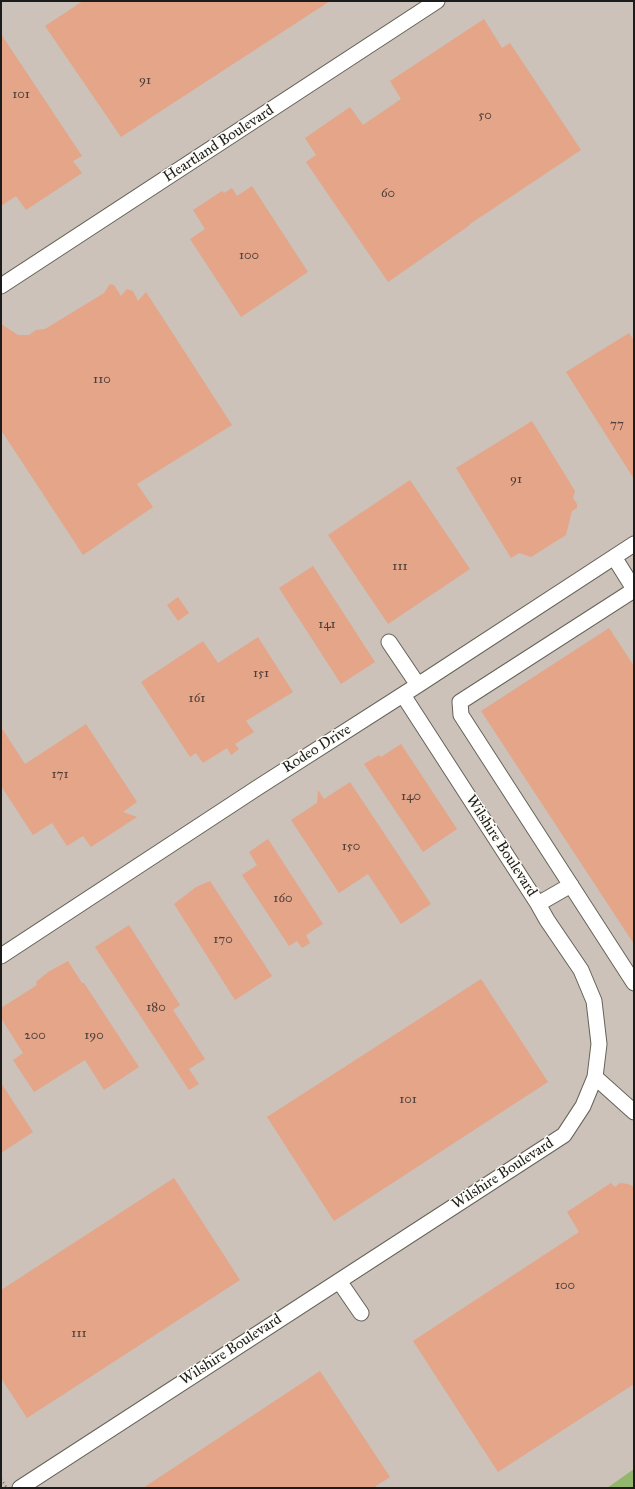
<!DOCTYPE html>
<html>
<head>
<meta charset="utf-8">
<style>
  body { margin:0 }
  #map { position:relative; width:635px; height:1489px; overflow:hidden; background:#ece6c8; font-family:"IM FELL Great Primer",serif }
  canvas { display:block }
  .frame { position:absolute; inset:0; border:2px solid #1c1c1c; pointer-events:none }
</style>
</head>
<body>
<div id="map">
<canvas width="635" height="1489"></canvas>
<div class="frame"></div>
</div>
<script>
const ctx = document.querySelector('canvas').getContext('2d');
ctx.lineJoin = 'round';
function paint(path, color) { ctx.fillStyle = color; ctx.fill(path, 'evenodd'); }
const poly = rows => new Path2D(rows.map(r => 'M' + r).join(''));
function strokePath(path, color, width, dash) { ctx.strokeStyle = color; ctx.lineWidth = width; ctx.lineCap = dash ? 'butt' : 'round'; ctx.setLineDash(dash || []); ctx.stroke(path); }
function label(font, color, halo, rows, align = 'center') {
  ctx.font = font + ' "IM FELL Great Primer",serif'; ctx.lineWidth = 3; ctx.setLineDash([]); ctx.textBaseline = 'middle'; ctx.strokeStyle = halo; ctx.fillStyle = color; for (const [text, x, y, turn = 0] of rows) {
    ctx.save(); ctx.translate(x, y); ctx.rotate((+turn || 0) * Math.PI / 180); ctx.textAlign = isNaN(turn) ? turn : align; if (halo) ctx.strokeText(text, 0, 0); ctx.fillText(text, 0, 0); ctx.restore();
  }
}
paint(poly([
  [1,1,634,1,634,1488,1,1488]
]), '#ccc2b9');
paint(poly([
  [634,1469,634,1488,607,1488]
]), '#92b66c');
paint(poly([
  [83,1,330,1,121,137,45,26],
  [484,19,502,48,510,43,581,150,470,224,470,225,388,282,306,162,316,155,305,138,350,107,363,125,401,99,390,81],
  [1,34,82,156,73,161,82,173,26,210,16,196,1,206],
  [252,186,308,272,241,317,190,239,205,229,193,210,222,191,224,193,232,188,237,196],
  [110,284,114,285,121,296,127,289,133,291,138,301,146,292,232,425,137,484,153,507,83,555,1,430,1,324,18,335,29,335,36,330,45,329,104,293],
  [629,333,634,341,634,479,566,372],
  [532,421,575,491,573,498,577,504,577,508,572,511,566,535,531,557,519,553,511,558,456,468],
  [410,480,470,569,388,624,328,535],
  [313,566,375,662,341,684,279,588],
  [178,597,189,613,178,621,167,605],
  [609,628,634,666,634,944,481,711],
  [258,637,293,692,246,721,254,732,235,744,239,749,231,755,227,748,203,763,196,753,190,757,141,682,203,641,218,663],
  [86,724,137,802,123,812,137,817,91,847,83,836,67,846,52,823,33,835,1,786,1,727,25,764],
  [401,744,457,829,423,852,364,764,379,755,381,757],
  [350,782,431,904,401,924,368,874,339,893,291,820,317,803,318,790,324,799],
  [268,839,323,924,306,935,310,943,302,948,297,941,289,946,242,875,257,865,249,852],
  [210,881,272,976,235,1000,174,904,196,887],
  [129,925,180,1005,173,1010,205,1059,189,1069,199,1084,189,1090,95,947],
  [68,961,82,983,84,983,139,1067,104,1090,85,1060,34,1092,13,1060,23,1053,1,1018,1,1008,37,985,36,982,48,972],
  [481,979,548,1082,334,1221,267,1117],
  [1,1083,33,1132,1,1153],
  [174,1178,240,1280,27,1418,1,1378,1,1290],
  [611,1183,615,1187,620,1183,628,1184,634,1187,634,1384,498,1472,413,1341,579,1232,567,1212],
  [320,1371,390,1477,373,1488,143,1488]
]), '#e4a589');
const minor = poly([
  [1,286,437,1],
  [614,557,634,589],
  [634,590,460,702,461,715,634,983],
  [389,642,418,685],
  [538,904,571,885],
  [1,956,257,788,418,685,634,544],
  [595,1077,634,1112],
  [339,1281,361,1313],
  [20,1488,564,1135,583,1106,595,1077,599,1044,594,1001,581,970,547,920,538,904,403,695]
]);
strokePath(minor, '#656358', 17);
strokePath(poly([
  [1,1479,7,1488]
]), '#656358', 2, [1, 3]);
strokePath(minor, '#fff', 15);
label('13px', '#4e3e37', null, [
  ["91",145,81],
  ["101",21,95],
  ["50",485,116],
  ["60",388,194],
  ["100",249,256],
  ["110",102,380],
  ["77",617,425],
  ["91",516,480],
  ["111",400,567],
  ["141",327,625],
  ["151",261,674],
  ["161",197,699],
  ["171",60,775],
  ["140",411,797],
  ["150",351,847],
  ["160",283,899],
  ["170",223,940],
  ["180",156,1008],
  ["200",35,1036],
  ["190",94,1036],
  ["101",408,1100],
  ["100",565,1286],
  ["111",79,1334]
]);
label('15px', '#1c1c1c', '#fdfcf7', [
  ["Heartland Boulevard",219,144,-33],
  ["Rodeo Drive",317,749,-32],
  ["Wilshire Boulevard",501,846,57],
  ["Wilshire Boulevard",503,1174,-33],
  ["Wilshire Boulevard",231,1350,-33]
]);
</script>
</body>
</html>
